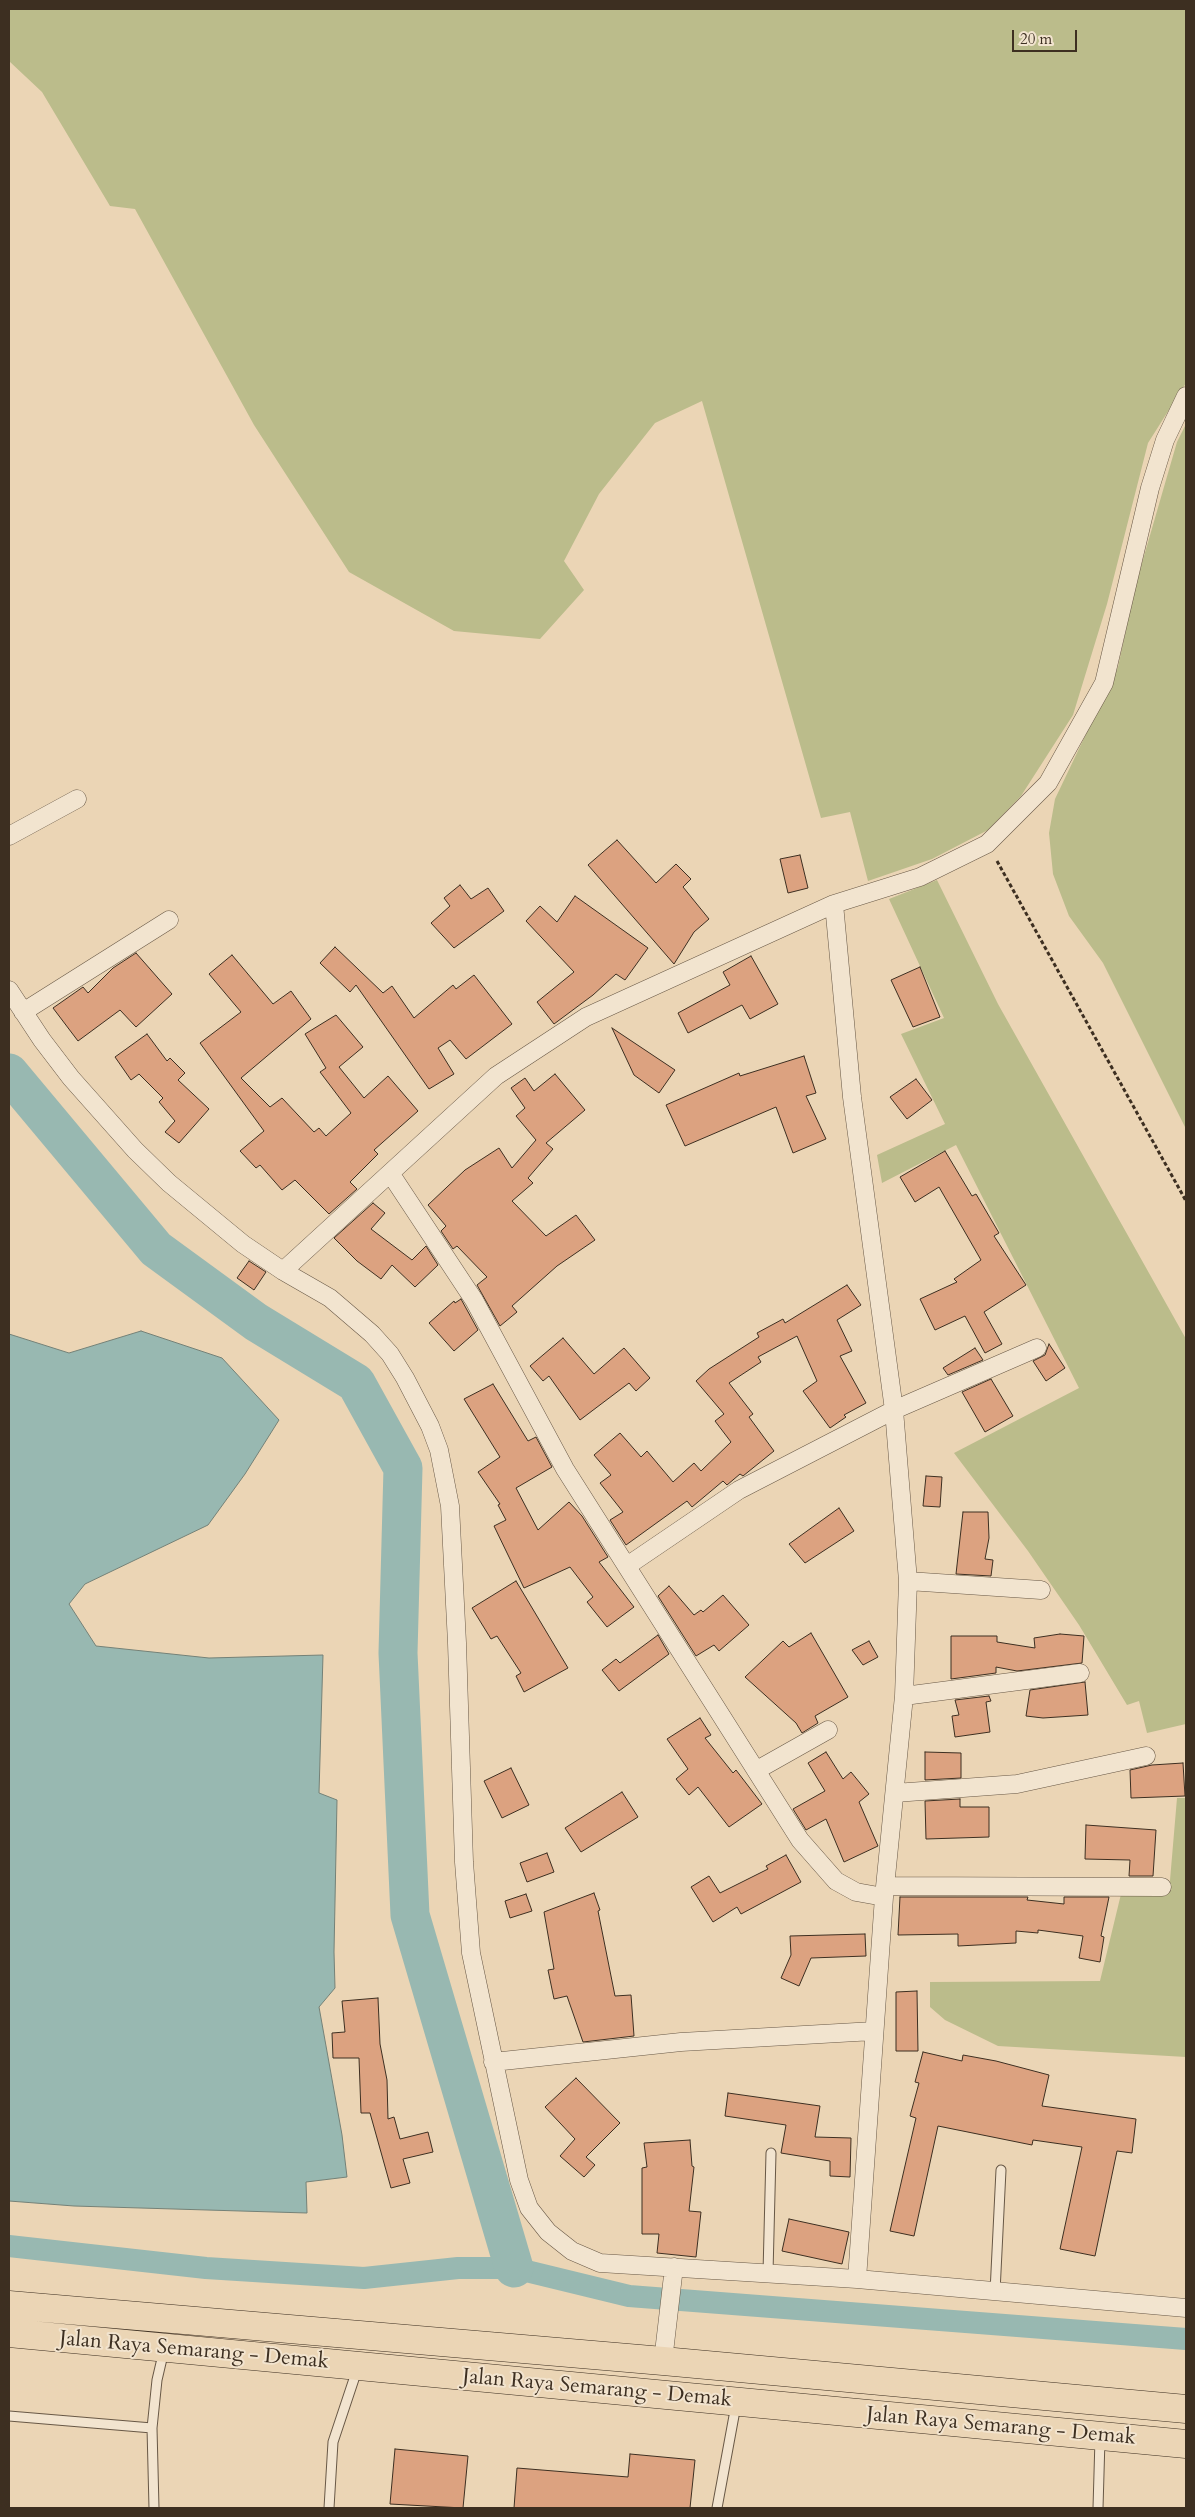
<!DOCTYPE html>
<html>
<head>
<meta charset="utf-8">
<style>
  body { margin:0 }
  #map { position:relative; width:1195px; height:2517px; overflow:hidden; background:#ebd5b5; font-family:Cardo,serif }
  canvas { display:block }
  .frame { position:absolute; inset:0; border:10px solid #3d2f21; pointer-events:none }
  .scale { position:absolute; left:1012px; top:30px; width:65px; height:22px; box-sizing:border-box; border:2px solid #3d2f21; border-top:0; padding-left:6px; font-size:15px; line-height:18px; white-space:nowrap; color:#3d2f21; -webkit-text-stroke:4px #f2e4cf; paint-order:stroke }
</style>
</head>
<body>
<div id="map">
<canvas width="1195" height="2517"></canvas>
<div class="frame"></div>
<div class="scale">20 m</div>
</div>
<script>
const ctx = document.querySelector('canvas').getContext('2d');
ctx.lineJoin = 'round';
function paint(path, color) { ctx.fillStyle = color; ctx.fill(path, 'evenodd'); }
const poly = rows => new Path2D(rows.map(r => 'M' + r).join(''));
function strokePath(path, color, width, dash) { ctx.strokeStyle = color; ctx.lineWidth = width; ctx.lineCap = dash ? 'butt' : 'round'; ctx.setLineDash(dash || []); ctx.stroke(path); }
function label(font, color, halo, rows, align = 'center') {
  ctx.font = font + ' Cardo,serif'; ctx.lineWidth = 4; ctx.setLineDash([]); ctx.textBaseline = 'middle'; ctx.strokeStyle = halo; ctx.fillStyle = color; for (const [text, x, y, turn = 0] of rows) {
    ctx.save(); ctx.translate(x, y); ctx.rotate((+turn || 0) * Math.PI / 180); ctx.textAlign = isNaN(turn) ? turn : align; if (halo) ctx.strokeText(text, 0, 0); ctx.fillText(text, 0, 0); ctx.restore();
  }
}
paint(poly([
  [9,9,1186,9,1186,383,1148,443,1107,604,1073,715,1021,796,988,830,932,859,868,881,850,812,821,818,702,401,655,423,599,494,564,561,584,590,540,639,454,631,349,572,254,425,135,209,110,206,42,92,9,61],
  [1186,424,1186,1129,1103,963,1069,916,1053,874,1049,833,1055,799,1118,667,1135,587,1177,442],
  [937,880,998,1004,1186,1339,1186,1724,1147,1733,1139,1701,1127,1705,1079,1625,1028,1551,954,1453,1079,1388,956,1145,882,1183,877,1155,945,1124,901,1034,944,1018,889,899],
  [1177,1798,1186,1798,1186,2057,998,2046,945,2020,930,2007,930,1982,1100,1981,1121,1894,1169,1892]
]), '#bbbc8b');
const water = poly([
  [141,1331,222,1358,279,1420,245,1474,208,1525,85,1584,69,1604,96,1646,209,1658,323,1655,319,1793,337,1800,334,1952,335,1988,319,2007,342,2135,347,2177,306,2182,307,2213,74,2206,9,2201,9,1334,69,1353,141,1331]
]);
paint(water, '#98b8b1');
strokePath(water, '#748177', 1);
strokePath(poly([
  [9,2246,206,2268,364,2278,458,2268,514,2268,629,2296,1186,2339]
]), '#98b8b1', 22);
strokePath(poly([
  [9,1073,156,1249,256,1322,356,1383,403,1468,398,1653,410,1915,514,2268]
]), '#98b8b1', 39);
const building = poly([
  [617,840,656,883,676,864,691,879,683,887,709,919,694,932,674,964,588,865,617,840],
  [800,855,808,888,788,893,780,859,800,855],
  [460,885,471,899,488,888,504,911,454,948,431,923,450,906,444,898,460,885],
  [575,896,648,948,625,980,616,974,593,995,554,1024,537,1002,574,972,526,921,540,906,557,922,575,896],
  [335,947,383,993,392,986,414,1018,453,985,456,989,474,975,512,1024,466,1059,450,1040,438,1048,454,1074,429,1089,356,985,350,992,320,963,335,947],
  [136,953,172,994,136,1027,120,1010,78,1041,53,1008,83,987,88,993,113,968,136,953],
  [232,955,273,1004,291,991,311,1019,241,1078,270,1107,282,1098,314,1132,319,1128,326,1136,351,1113,320,1072,326,1068,305,1034,336,1015,363,1047,339,1067,364,1098,388,1076,418,1111,374,1150,378,1154,350,1182,357,1189,329,1214,295,1180,282,1190,260,1165,256,1168,240,1151,264,1131,200,1043,241,1012,209,974,232,955],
  [751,956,778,1004,750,1019,742,1005,688,1033,678,1013,730,985,723,972,751,956],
  [920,967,940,1017,913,1027,891,980,920,967],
  [612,1028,675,1070,659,1093,634,1075,612,1028],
  [147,1034,167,1061,170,1058,185,1073,178,1080,209,1109,179,1143,165,1132,175,1121,159,1102,163,1098,139,1074,131,1080,115,1057,147,1034],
  [804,1056,816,1093,806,1096,826,1139,793,1153,776,1107,685,1146,666,1105,739,1073,740,1076,804,1056],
  [555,1074,585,1110,546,1143,553,1149,528,1178,533,1183,512,1201,546,1236,576,1215,595,1240,557,1266,512,1306,517,1312,500,1326,477,1285,487,1277,457,1246,453,1249,441,1231,446,1226,428,1205,465,1170,499,1148,512,1168,536,1140,516,1116,525,1108,511,1088,525,1078,534,1091,555,1074],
  [916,1079,932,1100,907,1119,890,1097,916,1079],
  [945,1151,972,1196,976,1194,999,1233,994,1236,1026,1285,984,1312,1002,1344,985,1353,965,1316,935,1330,920,1299,957,1282,954,1279,981,1260,939,1187,915,1202,900,1177,945,1151],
  [373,1203,385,1213,371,1229,412,1260,426,1246,438,1265,415,1287,392,1265,381,1279,357,1261,334,1238,373,1203],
  [249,1261,266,1272,254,1290,237,1278,249,1261],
  [847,1285,861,1305,837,1320,852,1351,840,1356,866,1403,844,1415,846,1417,830,1428,803,1391,817,1381,797,1336,758,1357,761,1362,729,1383,753,1414,749,1417,774,1451,743,1476,740,1474,727,1485,723,1481,692,1507,687,1501,626,1545,610,1520,623,1512,600,1483,611,1475,594,1455,620,1433,641,1457,647,1451,673,1482,694,1463,701,1471,731,1442,715,1421,724,1414,696,1381,709,1369,759,1337,757,1333,783,1319,785,1323,847,1285],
  [461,1299,478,1330,454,1351,429,1323,454,1301,455,1303,461,1299],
  [563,1338,594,1374,624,1348,650,1378,636,1391,629,1383,580,1420,549,1376,543,1381,530,1366,563,1338],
  [1049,1344,1065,1368,1046,1381,1033,1361,1045,1355,1049,1344],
  [975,1348,983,1360,948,1375,943,1368,975,1348],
  [991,1379,1013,1416,985,1432,962,1392,991,1379],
  [493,1384,528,1441,536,1437,552,1467,516,1488,538,1530,569,1502,582,1516,608,1557,599,1562,634,1607,607,1627,587,1602,593,1597,570,1567,524,1588,494,1526,506,1520,498,1505,500,1504,478,1472,500,1457,464,1399,493,1384],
  [926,1476,942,1477,940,1507,923,1506,926,1476],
  [839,1508,854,1531,805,1563,789,1544,839,1508],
  [963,1512,988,1512,989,1538,985,1559,993,1560,991,1576,956,1574,963,1512],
  [516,1581,568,1668,524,1692,516,1676,521,1673,497,1636,491,1639,472,1608,516,1581],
  [669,1586,694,1615,701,1610,703,1612,723,1595,749,1625,719,1651,714,1645,696,1656,658,1596,669,1586],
  [811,1633,848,1697,815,1716,818,1723,802,1733,796,1723,745,1677,783,1641,789,1647,811,1633],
  [1060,1634,1084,1636,1082,1663,1017,1671,996,1667,996,1673,951,1679,951,1636,997,1636,997,1642,1035,1648,1034,1638,1060,1634],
  [658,1635,669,1654,619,1691,602,1670,616,1659,620,1663,658,1635],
  [869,1641,878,1657,863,1665,852,1650,869,1641],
  [1085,1682,1088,1715,1043,1718,1026,1716,1030,1690,1085,1682],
  [989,1696,991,1701,986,1702,990,1732,955,1737,952,1716,959,1715,955,1700,989,1696],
  [700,1718,711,1735,705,1738,733,1773,736,1770,762,1804,729,1827,698,1787,689,1795,676,1779,688,1769,667,1739,700,1718],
  [826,1752,843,1779,851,1772,869,1794,859,1802,878,1846,844,1862,826,1819,806,1830,793,1809,825,1791,808,1763,826,1752],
  [925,1752,961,1753,961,1778,925,1780,925,1752],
  [1183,1763,1185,1796,1131,1798,1130,1770,1152,1765,1183,1763],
  [511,1768,529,1805,502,1818,484,1781,511,1768],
  [622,1792,638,1817,581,1852,565,1828,622,1792],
  [960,1799,960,1807,989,1807,989,1837,926,1839,925,1801,960,1799],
  [1086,1825,1156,1830,1153,1876,1129,1876,1130,1860,1085,1859,1086,1825],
  [547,1853,554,1872,527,1882,520,1863,547,1853],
  [786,1855,801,1882,741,1914,737,1907,713,1922,691,1887,709,1876,720,1893,768,1869,766,1866,786,1855],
  [594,1893,600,1910,598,1911,615,1996,631,1995,634,2036,583,2042,567,1996,554,1999,548,1970,554,1969,544,1912,594,1893],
  [526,1894,532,1911,510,1918,505,1901,526,1894],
  [900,1897,1028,1897,1027,1900,1064,1904,1064,1897,1109,1897,1101,1936,1104,1937,1100,1962,1079,1958,1083,1936,1038,1930,1038,1933,1016,1931,1016,1943,958,1946,958,1934,898,1935,900,1897],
  [865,1934,866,1956,811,1958,799,1986,781,1978,791,1955,790,1936,865,1934],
  [917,1991,918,2051,896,2051,896,1992,917,1991],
  [378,1998,380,2044,387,2080,388,2119,394,2117,400,2139,428,2132,433,2152,403,2159,410,2183,391,2188,370,2113,361,2113,359,2058,333,2058,332,2033,345,2032,342,2001,378,1998],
  [923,2052,962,2061,963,2055,996,2061,1049,2075,1042,2106,1136,2119,1132,2153,1117,2151,1095,2256,1060,2249,1082,2147,1033,2140,1032,2145,938,2126,914,2236,890,2231,916,2118,910,2116,919,2083,915,2082,923,2052],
  [576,2078,620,2123,586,2157,595,2165,584,2177,560,2156,575,2139,545,2107,576,2078],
  [728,2093,820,2106,815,2137,851,2138,850,2177,830,2176,830,2161,781,2153,786,2125,725,2116,728,2093],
  [690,2140,692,2166,694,2167,689,2211,701,2212,696,2257,657,2253,659,2234,642,2234,642,2168,647,2167,644,2143,690,2140],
  [789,2219,849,2232,842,2264,782,2251,789,2219],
  [395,2449,468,2456,463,2508,390,2504,395,2449],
  [630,2454,695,2460,690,2508,514,2508,517,2468,628,2477,630,2454]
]);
paint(building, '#dca280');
strokePath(building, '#3d2f21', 1);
const service = poly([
  [768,2273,771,2153],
  [995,2292,1001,2170],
  [9,2416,152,2428],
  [154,2508,152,2428,157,2380,164,2350],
  [329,2508,333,2442,357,2370],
  [717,2508,736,2405],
  [1098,2508,1100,2439]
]);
const minor = poly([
  [9,836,77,799],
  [834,904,852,1097,894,1410,908,1581,904,1696,884,1897,857,2279],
  [9,990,42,1040,71,1078,135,1150,169,1183,243,1244,283,1271,330,1298,372,1334,390,1354,405,1378,430,1426,439,1450,450,1506,457,1643,464,1862,471,1953,519,2180,529,2208,548,2232,572,2251,600,2263,857,2279,1186,2308],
  [23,1012,169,920],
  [390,1173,474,1300,565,1469,800,1840,836,1881,856,1892,884,1897],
  [283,1271,496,1076,586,1017,834,904,920,877,987,844,1048,783,1104,683,1150,488,1165,440,1186,396],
  [627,1566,739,1490,894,1410,1037,1348],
  [908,1581,1041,1590],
  [904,1696,1080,1673],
  [757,1770,828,1730],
  [895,1793,1017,1784,1146,1756],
  [887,1886,1162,1887],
  [493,2062,681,2042,874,2031],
  [663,2361,674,2267]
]);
const trunk = poly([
  [9,2305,663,2361,1186,2409],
  [9,2333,1186,2444]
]);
strokePath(service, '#685846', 11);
strokePath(minor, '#685846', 19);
strokePath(trunk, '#3d2f21', 29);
strokePath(poly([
  [997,861,1186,1201]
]), '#3d2f21', 3, [4, 2.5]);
strokePath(service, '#f2e4cf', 9);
strokePath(minor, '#f2e4cf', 18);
strokePath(trunk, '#ebd5b5', 28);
label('21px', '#3d2f21', '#f2e4cf', [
  ["Jalan Raya Semarang - Demak",194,2351,5],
  ["Jalan Raya Semarang - Demak",597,2389,5],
  ["Jalan Raya Semarang - Demak",1001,2427,5]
]);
</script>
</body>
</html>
